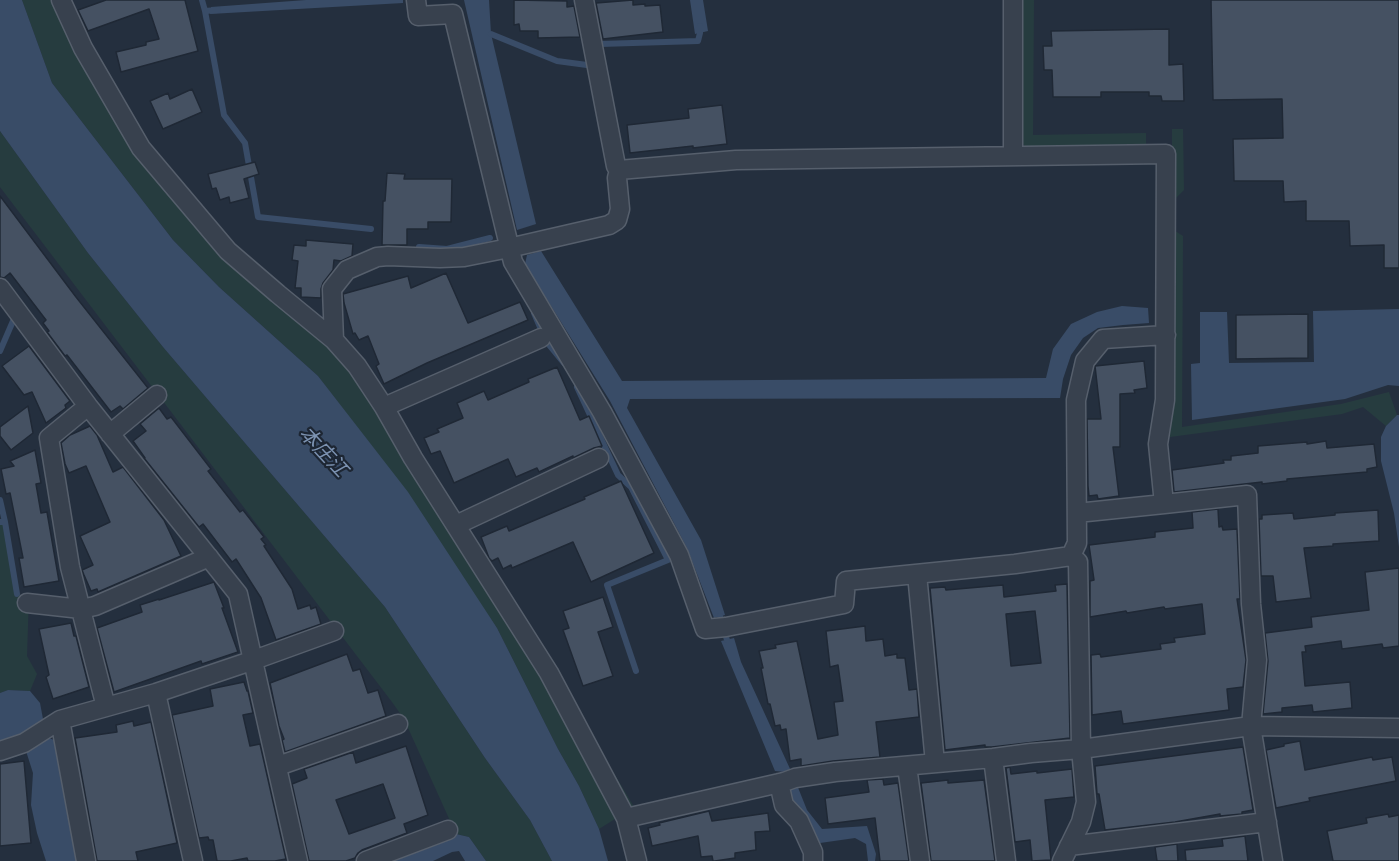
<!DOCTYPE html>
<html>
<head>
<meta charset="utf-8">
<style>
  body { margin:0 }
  canvas { display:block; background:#242f3e }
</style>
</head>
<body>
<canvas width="1399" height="861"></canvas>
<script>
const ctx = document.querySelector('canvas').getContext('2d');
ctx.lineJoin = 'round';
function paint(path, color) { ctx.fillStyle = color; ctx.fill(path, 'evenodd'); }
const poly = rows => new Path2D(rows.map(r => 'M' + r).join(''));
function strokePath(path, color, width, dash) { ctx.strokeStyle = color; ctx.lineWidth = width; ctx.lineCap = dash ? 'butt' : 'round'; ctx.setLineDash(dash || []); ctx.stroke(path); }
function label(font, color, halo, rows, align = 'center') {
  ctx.font = font + ' "Source Sans 3","Noto Sans JP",sans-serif'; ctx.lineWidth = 4.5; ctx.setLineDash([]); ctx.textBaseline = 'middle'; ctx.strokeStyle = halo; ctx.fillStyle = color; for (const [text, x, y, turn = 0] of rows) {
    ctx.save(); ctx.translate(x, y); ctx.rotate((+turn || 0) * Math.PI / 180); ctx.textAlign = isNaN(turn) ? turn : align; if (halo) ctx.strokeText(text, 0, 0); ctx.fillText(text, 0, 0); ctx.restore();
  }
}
paint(poly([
  [22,0,68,0,141,140,233,251,351,346,571,701,634,807,599,829,579,786,558,749,497,628,352,421,318,376,219,287,173,240,52,83],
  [1023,0,1034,0,1033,135,1146,133,1146,146,1027,148,1021,142],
  [1172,129,1183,129,1184,190,1172,202],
  [0,131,88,253,163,347,385,607,485,758,530,820,552,861,486,861,469,837,456,834,404,719,392,702,0,187],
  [1172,229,1183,236,1182,427,1341,404,1389,392,1397,415,1386,426,1363,407,1342,414,1170,437],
  [0,520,2,520,17,595,29,595,27,656,37,674,30,691,8,690,0,693]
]), '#263c3f');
paint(poly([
  [0,0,22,0,52,83,173,240,219,287,318,376,408,492,497,628,558,749,579,786,599,829,608,861,552,861,530,820,485,758,385,607,163,347,88,253,0,131],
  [306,0,403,0,403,3,210,14,211,7],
  [464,0,489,0,491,34,536,224,517,230],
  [690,0,703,0,708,31,695,34],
  [541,251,622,381,1046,378,1053,349,1071,324,1097,312,1122,306,1148,308,1149,323,1123,325,1098,328,1083,338,1071,355,1063,379,1060,398,630,399,627,408,701,540,725,615,714,618,687,548,610,401,525,264,527,255],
  [1399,309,1399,386,1388,385,1345,399,1192,420,1191,364,1200,363,1200,312,1227,312,1229,363,1314,362,1313,311],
  [1397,415,1399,415,1399,547,1394,513,1381,461,1381,437,1386,426],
  [734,638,741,662,791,771,786,772,775,771,721,641],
  [8,690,30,691,40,703,43,719,39,725,44,736,54,740,76,861,46,861,37,833,31,805,33,773,26,751,0,742,0,693],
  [797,785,807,810,822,829,867,826,876,854,875,861,868,861,866,844,855,838,820,843,807,820,791,802,789,788],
  [456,834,469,837,486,861,465,861,459,851,452,852,433,861,391,861]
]), '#394c67');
strokePath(poly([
  [202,0,205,11,218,10],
  [205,11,224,115,245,143,258,217,371,229],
  [491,34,557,61,587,65],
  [600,44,698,41,700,33,700,26],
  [419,247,447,249,490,238],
  [534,313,546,341,564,363],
  [0,351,13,321],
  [577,387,618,475,631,487,668,560,607,585,636,671],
  [0,500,5,522],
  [0,522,5,522,17,594],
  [720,616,727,640]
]), '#394c67', 6);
const building = poly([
  [106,0,185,0,198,51,121,72,116,52,146,45,146,42,159,39,149,9,88,31,78,10,106,0],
  [514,0,567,1,567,7,574,6,580,37,538,38,538,31,520,31,519,24,514,25,514,0],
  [633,0,633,5,645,4,645,6,660,5,663,32,603,39,596,3,633,0],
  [1211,0,1399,0,1399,268,1384,268,1384,245,1350,246,1349,221,1306,221,1306,201,1284,202,1283,181,1234,181,1233,139,1283,138,1282,99,1213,100,1211,0],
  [1169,29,1169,65,1183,64,1184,101,1162,101,1161,96,1149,96,1149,92,1101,92,1101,97,1053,97,1052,70,1044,70,1043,46,1052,46,1051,31,1169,29],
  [192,89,202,112,163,129,150,101,168,93,170,99,192,89],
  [722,105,727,144,693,148,693,146,630,153,627,125,689,118,688,109,722,105],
  [255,162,259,174,244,179,249,198,230,203,229,197,220,200,216,188,212,189,208,174,255,162],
  [387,173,405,174,404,179,452,179,451,222,428,222,428,229,407,229,407,245,382,245,383,201,385,201,387,173],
  [0,196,76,297,148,388,123,409,120,406,111,412,67,355,65,356,47,332,49,331,43,323,46,320,10,273,4,278,0,277,0,196],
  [306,240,353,244,352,256,341,261,334,260,333,270,323,283,321,289,321,298,301,297,301,288,295,288,298,261,292,260,294,245,306,246,306,240],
  [446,273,468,323,520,302,528,320,427,363,384,384,376,366,379,364,368,336,359,340,355,333,353,334,344,303,343,294,408,276,411,288,446,273],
  [1308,314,1308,358,1236,359,1236,315,1308,314],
  [29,346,70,401,65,405,66,408,46,423,32,392,24,395,2,366,29,346],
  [1144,361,1147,388,1134,390,1135,393,1120,394,1120,447,1113,447,1119,496,1098,499,1097,495,1089,496,1088,486,1087,419,1101,419,1095,366,1144,361],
  [557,367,580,420,589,416,602,446,594,448,573,458,573,456,539,472,537,468,516,477,508,459,454,483,440,451,431,454,424,438,439,432,437,429,463,418,457,403,484,391,488,400,529,382,528,379,557,367],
  [28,406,33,433,11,450,0,436,0,427,28,406],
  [159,408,167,419,171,417,211,469,208,471,240,512,243,510,264,537,261,539,266,545,264,546,292,589,298,609,310,605,311,609,316,607,321,624,276,640,261,598,236,559,232,562,203,524,199,527,144,458,145,458,133,441,146,431,140,424,159,408],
  [90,426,97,435,113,472,123,467,164,520,181,556,98,592,97,589,91,591,84,575,82,570,93,565,80,536,110,522,86,466,69,473,65,464,61,443,70,435,90,426],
  [1326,441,1327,448,1374,444,1377,467,1367,469,1367,472,1287,479,1287,481,1262,484,1262,482,1174,492,1172,470,1224,463,1223,460,1231,460,1231,456,1258,453,1258,446,1307,442,1307,444,1326,441],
  [35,450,41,483,36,484,41,513,47,512,59,581,24,587,19,558,23,558,10,493,6,494,1,469,14,466,10,461,35,450],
  [621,481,654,553,591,582,573,542,512,568,511,565,503,569,498,558,492,561,489,558,481,537,507,526,509,531,585,499,584,497,621,481],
  [1218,509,1219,527,1222,526,1223,530,1237,529,1240,599,1237,599,1246,660,1243,687,1227,689,1229,710,1123,724,1121,711,1092,715,1091,655,1100,654,1101,657,1161,649,1160,644,1175,642,1174,638,1205,634,1202,604,1165,609,1164,607,1127,613,1126,611,1090,617,1090,581,1094,580,1089,545,1155,537,1155,532,1193,528,1192,512,1218,509],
  [1378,510,1379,541,1333,544,1333,546,1304,548,1311,598,1276,602,1273,576,1261,576,1259,519,1262,519,1262,515,1293,513,1294,519,1335,515,1335,513,1378,510],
  [1399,568,1399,646,1383,648,1382,644,1342,649,1341,641,1305,646,1306,652,1302,652,1305,686,1350,682,1352,708,1313,712,1312,705,1282,708,1282,712,1263,714,1268,661,1265,633,1312,627,1311,617,1369,610,1365,572,1399,568],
  [214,582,224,608,222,608,238,652,202,664,201,661,114,692,97,628,142,612,140,605,159,599,159,600,214,582],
  [1067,584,1070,738,992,747,985,747,985,745,945,750,930,588,945,587,946,590,1003,585,1004,597,1056,591,1055,585,1067,584],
  [1035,611,1041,663,1011,666,1006,614,1035,611],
  [603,597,613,627,598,632,613,676,583,686,563,630,569,628,563,611,603,597],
  [71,623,74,636,76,636,89,687,53,699,46,677,49,675,39,629,71,623],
  [865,626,866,641,883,639,885,656,897,654,897,658,905,658,909,690,917,689,919,717,876,722,880,757,833,761,801,766,801,759,790,761,786,729,781,730,780,725,775,726,770,704,768,704,761,668,763,668,759,651,776,648,775,645,797,641,818,739,838,735,834,702,843,701,838,665,830,667,826,631,865,626],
  [347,654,353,671,360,669,368,693,378,690,386,716,285,752,282,740,284,739,279,726,270,683,347,654],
  [244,682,247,691,248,691,253,713,243,715,250,746,260,744,286,859,275,861,248,861,247,858,231,861,217,861,213,840,209,840,208,837,199,838,172,715,213,706,210,689,244,682],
  [133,721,134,726,151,722,177,843,136,852,138,861,97,861,75,738,117,732,116,725,133,721],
  [1300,741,1305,770,1372,757,1373,760,1392,757,1396,781,1309,798,1310,801,1276,808,1266,750,1284,746,1284,744,1300,741],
  [406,746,428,815,404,824,407,833,362,850,358,853,355,858,346,861,309,861,292,784,307,778,304,769,353,752,356,763,406,746],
  [383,784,395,818,349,834,336,800,383,784],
  [1243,747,1253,810,1242,812,1242,814,1220,816,1220,814,1175,822,1105,830,1099,794,1097,794,1095,766,1243,747],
  [24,761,31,843,0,846,0,764,24,761],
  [1010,767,1011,774,1037,771,1037,773,1072,769,1074,797,1045,800,1051,860,1032,861,1030,840,1015,842,1006,768,1010,767],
  [883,779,884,785,898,783,909,861,880,861,875,818,828,824,825,798,869,792,867,780,883,779],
  [948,780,948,783,984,780,995,861,931,861,921,783,948,780],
  [709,811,712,821,768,813,770,831,755,832,756,850,735,853,735,858,715,861,713,861,712,856,701,857,698,836,652,846,648,828,660,825,659,823,709,811],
  [1388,814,1389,817,1399,815,1399,861,1333,861,1327,831,1367,823,1366,818,1388,814],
  [1245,836,1248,861,1186,861,1185,850,1223,846,1222,839,1245,836],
  [1177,844,1178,861,1157,861,1155,847,1177,844]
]);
paint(building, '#455162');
strokePath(building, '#1f2835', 1.5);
const minor = poly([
  [61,0,83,48,141,148,228,251,278,294,334,340,357,366,384,407,413,458,549,673,626,818,637,861],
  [416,0,418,16,453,14,513,262,602,412,679,555,705,629,726,627,844,604,846,581,1015,564,1071,556,1077,543,1076,400,1085,361,1103,339,1166,335],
  [1013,156,1013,0],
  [619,170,736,160,1166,154,1165,400,1158,444,1164,504,1247,495,1251,604,1257,660,1251,726,1273,861],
  [0,288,88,406,238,594,298,861],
  [334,340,332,289,347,270,377,257,388,256,440,258,464,257,509,248,609,225,617,220,620,209,617,178,619,170,616,166,584,0],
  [88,406,49,438,70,567,106,707],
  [384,407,541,338],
  [110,434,157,395],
  [1077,513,1164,504],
  [456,525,599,458],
  [917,574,935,763],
  [27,603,81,609,95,606,209,557],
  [156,693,193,861],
  [0,751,24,743,60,720],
  [993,758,1006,861],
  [278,766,398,724],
  [907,766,920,861],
  [779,783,784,805,799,821,813,852,813,861],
  [626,818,784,782,795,778,835,772,993,758,1031,753,1081,749,1251,726,1399,728],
  [1069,846,1267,822],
  [86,861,60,720,156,693,254,660,334,631],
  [366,861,448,830],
  [1062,861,1081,822,1086,802,1081,749,1078,562,1071,556]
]);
strokePath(minor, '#565f6c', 21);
strokePath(minor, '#38414e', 18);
label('italic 20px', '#7c92b1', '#1d2633', [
  ["本庄江",322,453,47]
]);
</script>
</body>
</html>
